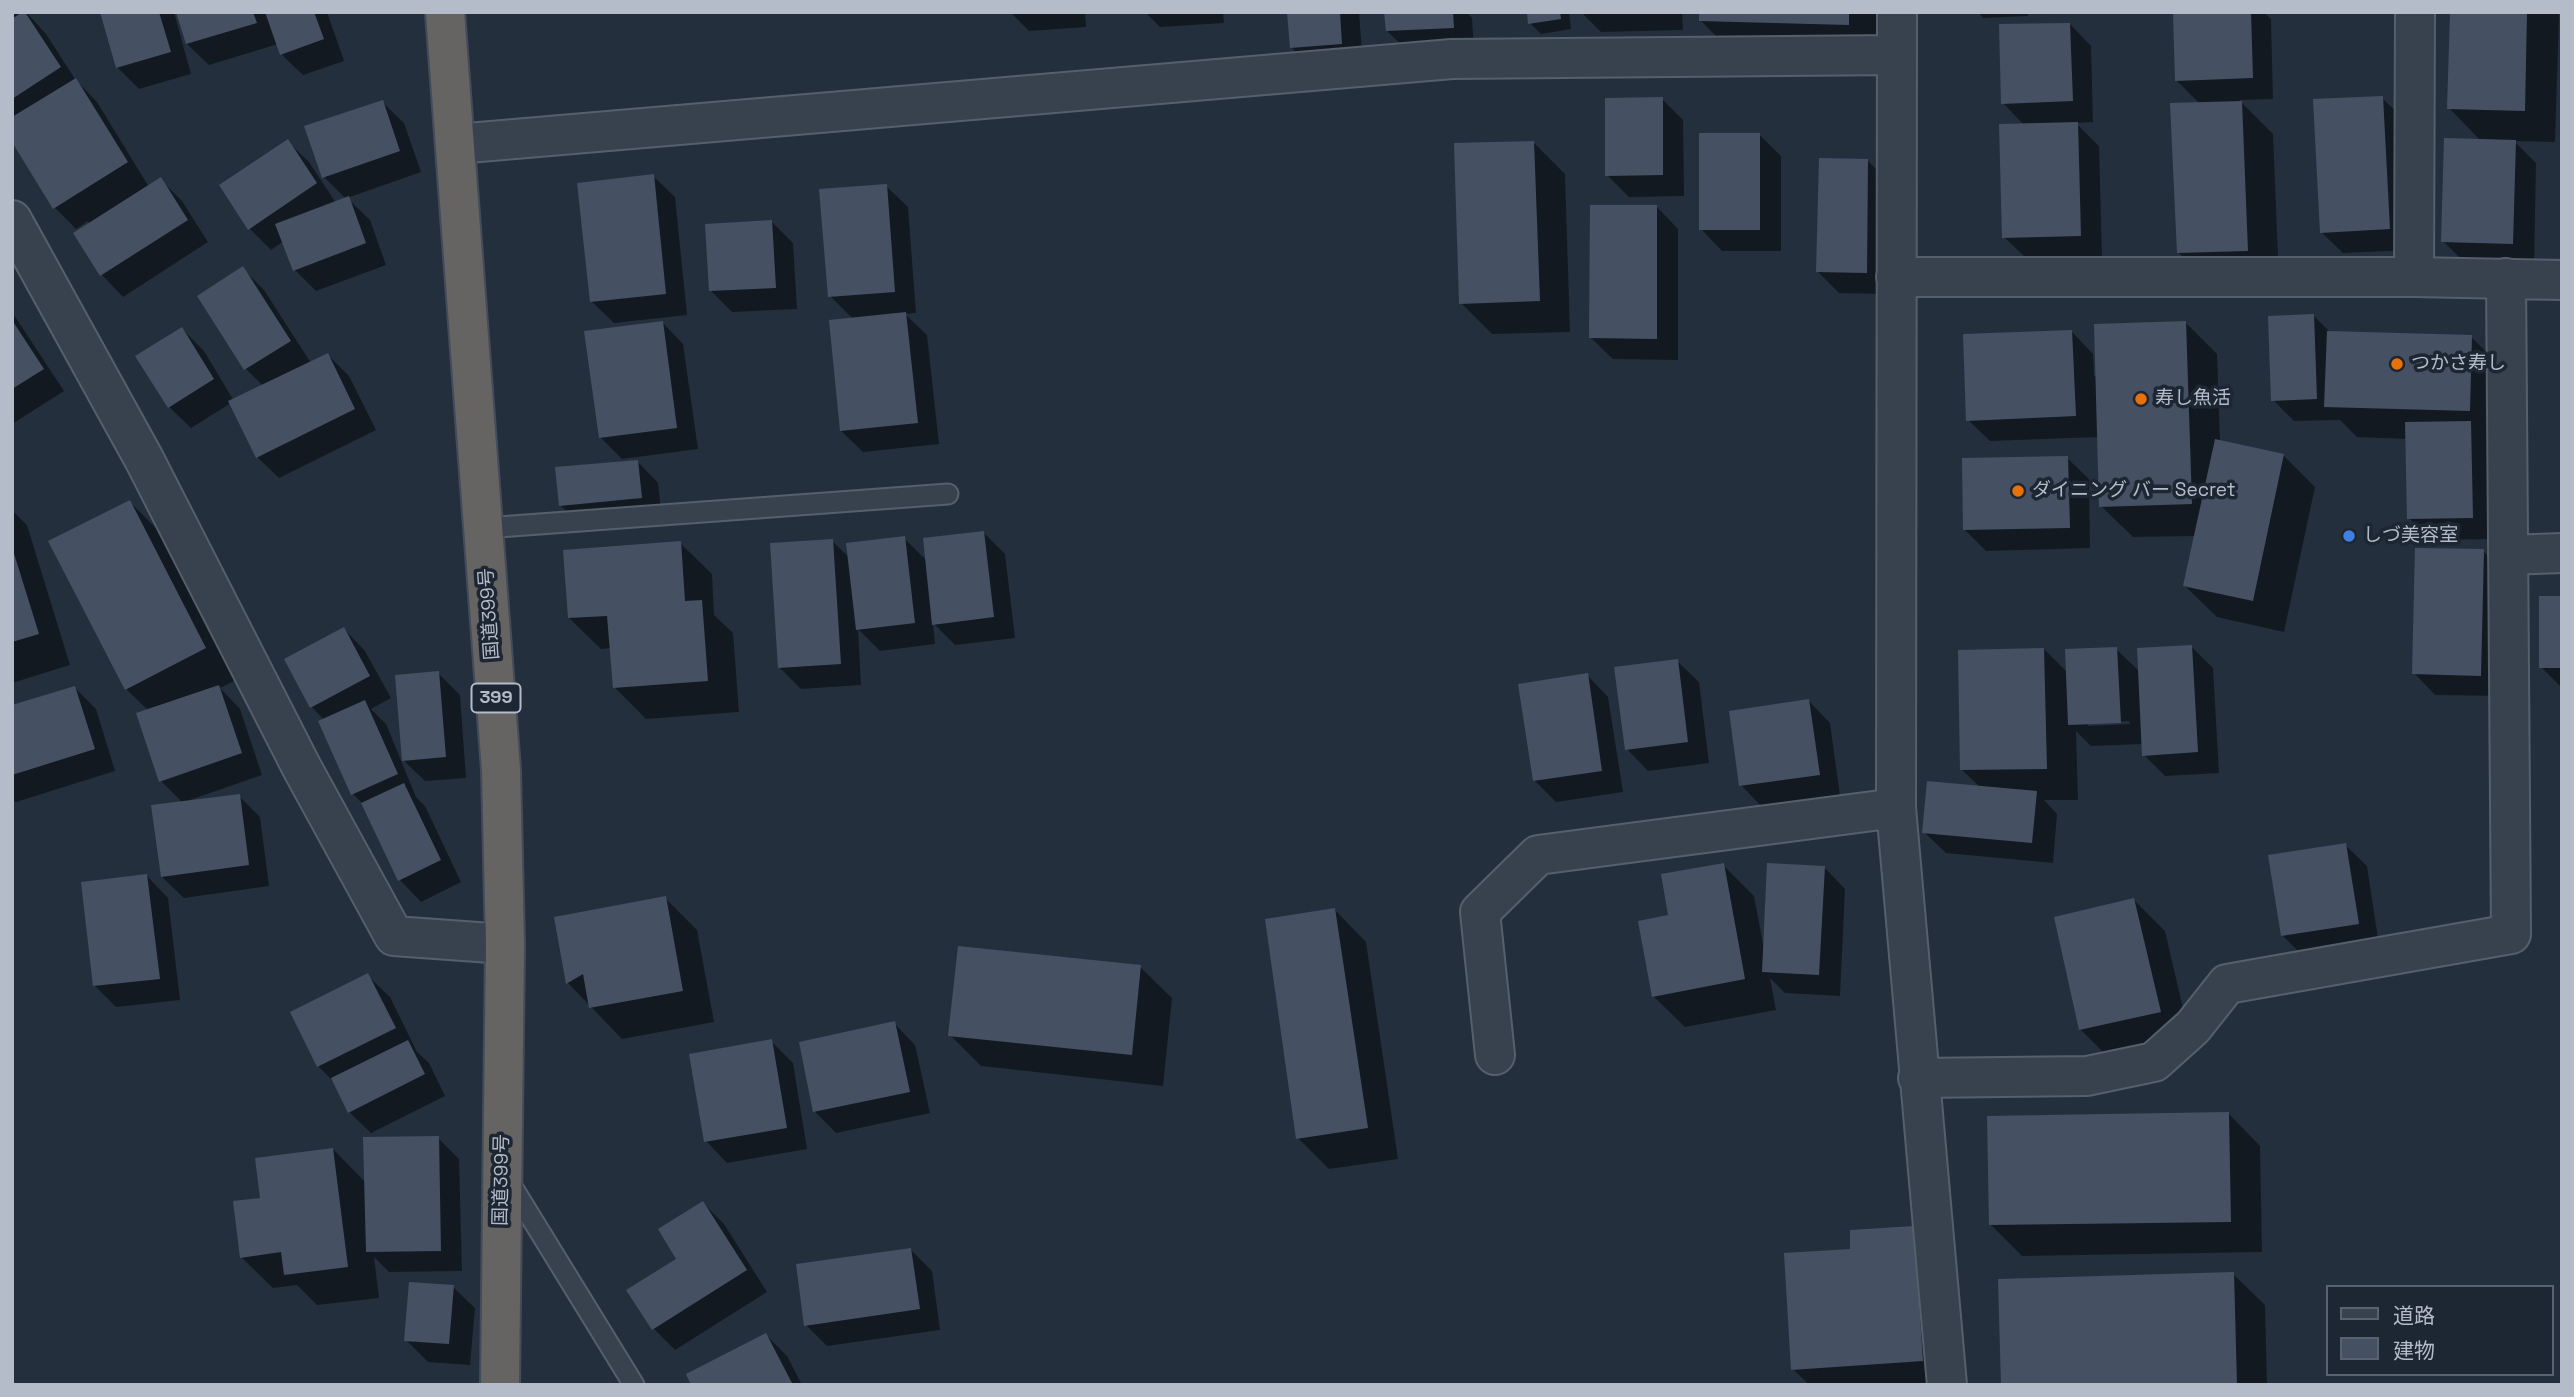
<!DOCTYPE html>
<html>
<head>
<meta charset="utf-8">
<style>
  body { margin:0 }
  #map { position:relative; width:2574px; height:1397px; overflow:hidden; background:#242f3e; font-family:"Space Grotesk","Noto Sans JP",sans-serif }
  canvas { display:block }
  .frame { position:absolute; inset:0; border:14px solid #b4bcc9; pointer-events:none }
  .legend { position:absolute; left:2326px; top:1285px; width:228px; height:91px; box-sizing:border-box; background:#1d2633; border:2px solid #59626f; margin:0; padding:9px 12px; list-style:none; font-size:21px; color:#b4bcc9 }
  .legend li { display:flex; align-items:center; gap:14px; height:35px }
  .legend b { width:35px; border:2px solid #59626f }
</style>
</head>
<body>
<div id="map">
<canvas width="2574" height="1397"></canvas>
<div class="frame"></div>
<ul class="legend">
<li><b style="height:9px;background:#38414e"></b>道路</li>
<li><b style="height:19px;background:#455162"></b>建物</li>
</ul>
</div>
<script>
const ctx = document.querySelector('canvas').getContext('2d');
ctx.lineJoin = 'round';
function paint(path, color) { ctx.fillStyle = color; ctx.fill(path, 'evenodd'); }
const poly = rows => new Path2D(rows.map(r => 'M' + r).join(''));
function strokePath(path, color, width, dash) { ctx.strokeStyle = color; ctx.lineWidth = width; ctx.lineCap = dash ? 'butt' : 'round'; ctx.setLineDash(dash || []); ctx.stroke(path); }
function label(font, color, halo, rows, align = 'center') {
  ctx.font = font + ' "Space Grotesk","Noto Sans JP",sans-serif'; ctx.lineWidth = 7; ctx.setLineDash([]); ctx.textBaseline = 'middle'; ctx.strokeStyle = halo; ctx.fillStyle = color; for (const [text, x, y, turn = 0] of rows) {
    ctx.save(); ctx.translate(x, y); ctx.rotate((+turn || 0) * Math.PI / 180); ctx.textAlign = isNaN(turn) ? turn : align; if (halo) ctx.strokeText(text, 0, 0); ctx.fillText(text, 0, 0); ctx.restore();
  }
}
paint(poly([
  [12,12,26,12,46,34,75,79,97,102,149,187,161,180,182,201,208,242,123,297,102,275,75,234,90,224,88,221,76,229,55,208,12,118],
  [102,12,174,12,191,74,139,89,117,67],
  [178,12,327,12,344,61,303,75,281,54,278,44,209,65,187,44],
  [1010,12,1085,12,1086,27,1029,31],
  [1145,12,1223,12,1224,23,1160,27],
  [1289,12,1359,12,1363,65,1313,69,1292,48],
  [1386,12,1467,12,1472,18,1474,49,1409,52,1387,31],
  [1528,12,1569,12,1571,29,1541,34,1530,23],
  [1581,12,1682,12,1683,30,1601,32],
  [1701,12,1880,12,1880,55,1732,52,1701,21],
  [1978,12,2028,12,2028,16,1983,18],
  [2174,12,2264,12,2271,19,2273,99,2239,100,2273,134,2279,281,2210,284,2178,252,2200,104,2176,80],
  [2451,12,2556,12,2559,15,2555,142,2514,141,2536,163,2534,265,2464,262,2443,241,2481,141,2449,108],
  [2070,24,2091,46,2093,122,2076,123,2099,146,2102,257,2026,258,2004,237,2025,126,2003,103],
  [2382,98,2404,119,2411,250,2343,253,2321,232],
  [1662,99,1683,120,1684,196,1629,197,1607,175],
  [382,102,404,123,421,172,347,198,370,220,386,265,316,291,295,270,284,241,271,250,250,229,287,141,309,162,336,203,346,199,324,177],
  [1760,135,1781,156,1781,251,1722,251,1701,229],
  [1533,142,1565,174,1570,332,1492,334,1461,303],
  [1867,160,1889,182,1887,294,1839,293,1818,272],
  [653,176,675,197,687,315,614,323,592,302],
  [886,186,908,207,916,313,905,314,927,335,939,444,863,452,841,431,853,319,830,296],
  [1657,207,1678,229,1678,360,1613,359,1591,338],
  [772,222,793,243,797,309,732,312,711,291],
  [243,269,264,290,311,363,328,355,349,376,376,430,279,478,257,457,231,403,191,428,169,407,182,329,204,351,234,401,263,386,246,369],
  [12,312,64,391,12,424],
  [2314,316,2331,333,2471,337,2503,368,2494,539,2430,540,2409,518,2407,439,2357,437,2340,420,2294,421,2273,400],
  [662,322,683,344,698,449,622,459,601,438],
  [2186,323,2217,354,2220,442,2283,455,2315,487,2284,632,2217,617,2185,586,2196,536,2133,537,2101,506,2099,437,1990,441,1968,420,2072,332,2093,354,2094,376,2098,376],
  [2067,458,2089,479,2090,548,1986,551,1964,529],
  [637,461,658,483,662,519,582,526,560,505],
  [130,502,161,533,236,680,220,688,240,709,262,775,187,801,239,796,260,817,269,886,184,898,162,877,183,803,161,781,149,711,126,689],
  [12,510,27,525,70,665,12,683],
  [984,533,1005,554,1015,638,955,645,933,623,935,644,880,651,858,629,861,685,801,689,779,667,832,541,850,558,904,538,927,561],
  [680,543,712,574,714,615,733,633,739,712,646,719,614,687,611,648,601,649,569,618],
  [2483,551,2505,572,2502,696,2435,695,2414,673],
  [2562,598,2562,688,2541,667],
  [344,629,365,651,391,698,371,709,386,724,416,797,425,806,461,882,421,902,400,880,365,806,353,794,324,720,312,707,287,659],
  [2192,647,2213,668,2219,773,2165,776,2144,755,2143,744,2091,746,2076,731,2078,800,2044,800,2057,814,2053,863,1946,853,1924,832,1980,787,1962,770,2044,649,2068,673,2116,649,2140,672],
  [2129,721,2130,724,2088,726,2088,723],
  [1677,661,1699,682,1709,763,1648,771,1627,749],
  [438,673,460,695,466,778,425,781,403,760],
  [1587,675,1608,697,1623,792,1556,802,1534,780],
  [74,687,96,709,115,771,16,802,12,799,12,707],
  [1809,701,1830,723,1840,796,1762,807,1741,785],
  [2345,845,2367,866,2379,945,2304,957,2282,935],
  [1723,865,1754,896,1763,944,1824,867,1845,889,1840,996,1785,993,1770,978,1776,1010,1685,1027,1653,996],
  [147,876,168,898,180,1000,116,1007,94,985],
  [665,898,697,930,714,1022,622,1039,568,983,556,919],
  [2134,900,2165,931,2191,1043,2112,1061,2081,1030,2056,918],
  [1335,910,1366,942,1398,1159,1329,1169,1298,1138],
  [1140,967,1172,998,1163,1086,981,1066,950,1035],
  [368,976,390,997,417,1052,429,1063,445,1096,371,1133,349,1112,335,1083,318,1066],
  [894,1023,915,1045,930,1113,836,1133,815,1112],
  [771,1041,793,1063,807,1149,727,1163,706,1141],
  [2229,1114,2260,1146,2262,1252,2022,1256,1990,1224],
  [438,1138,459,1159,462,1271,389,1272,374,1257,379,1298,317,1305,297,1285,273,1288,241,1257,262,1199,333,1149,366,1183],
  [703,1203,724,1224,767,1292,675,1350,654,1329,629,1290,678,1259],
  [1914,1228,1953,1385,1809,1385,1793,1369,1852,1250],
  [911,1250,932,1271,940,1330,827,1346,806,1325],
  [2233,1274,2265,1305,2267,1385,2003,1385],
  [453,1287,475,1308,470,1365,428,1362,406,1340],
  [766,1335,787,1356,802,1385,693,1385]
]), '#0007');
paint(poly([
  [22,12,25,12,61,67,12,99,12,19],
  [100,12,159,12,171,52,116,68],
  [176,12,253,12,257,23,186,44],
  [265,12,314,12,324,39,280,55],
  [1287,12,1340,12,1342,44,1290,48],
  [1384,12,1453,12,1454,28,1386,31],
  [1527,12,1560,12,1561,19,1528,24],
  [1699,12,1849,12,1849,25,1699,21],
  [2173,12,2251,12,2253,78,2175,81],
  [2450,12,2527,12,2525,111,2447,109],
  [2070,23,2073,101,2001,104,1999,24],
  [76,78,128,162,53,209,12,142,12,117],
  [2383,96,2390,229,2320,233,2313,99],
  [1663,97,1663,175,1605,176,1605,98],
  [383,100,400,151,322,178,304,126],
  [2242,101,2248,251,2177,253,2170,103],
  [2078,122,2081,236,2002,238,1999,124],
  [1699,133,1760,133,1760,230,1699,230],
  [2444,138,2516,140,2513,244,2441,242],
  [288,139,317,183,248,230,219,185],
  [1534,141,1540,301,1459,304,1454,143],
  [1819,158,1868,159,1867,273,1816,272],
  [654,174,666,294,590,302,577,183],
  [161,177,188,220,100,276,73,233],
  [887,184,895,292,828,297,819,189],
  [349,196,366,243,293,271,275,224],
  [1590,205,1657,205,1657,339,1589,338],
  [772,220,776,288,709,291,705,224],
  [243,266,291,341,244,370,197,296],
  [906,312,918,423,840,431,829,320],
  [2314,314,2317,399,2271,401,2268,316],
  [12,320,44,369,12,389],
  [663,321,677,428,599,438,584,331],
  [2186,321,2192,504,2099,507,2094,324],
  [182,327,214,379,168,408,135,356],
  [2072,330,2076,416,1966,421,1963,334],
  [2327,331,2472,335,2470,411,2324,407],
  [328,353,355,409,256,458,228,401],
  [2471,421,2473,518,2407,519,2405,422],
  [2215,439,2284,454,2253,601,2183,586],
  [2068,456,2070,528,1963,530,1962,458],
  [638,460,642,498,559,506,555,467],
  [130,500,206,648,125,690,48,541],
  [984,531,994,617,932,625,923,538],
  [905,536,915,623,856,630,846,543],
  [833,539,841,664,778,668,770,543],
  [681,541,685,601,702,600,708,681,613,688,607,616,568,618,563,550],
  [12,547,39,634,12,642],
  [2415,548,2484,549,2481,676,2412,674],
  [2539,596,2562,596,2562,668,2539,668],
  [344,627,370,676,310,708,284,659],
  [2192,645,2198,752,2142,756,2137,648],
  [2117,647,2121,723,2068,725,2065,649],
  [2044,648,2047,769,1960,770,1958,650],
  [1678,659,1688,742,1625,750,1614,667],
  [439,671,446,757,402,761,395,675],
  [1588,673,1602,771,1533,781,1518,684],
  [219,685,242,753,159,782,136,713],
  [75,686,95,749,12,775,12,705],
  [1809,699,1820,775,1739,786,1729,711],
  [365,700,398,774,351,795,318,721],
  [1927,781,2037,791,2032,843,1922,833],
  [404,783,441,860,398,881,361,803],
  [240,794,249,865,161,877,151,805],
  [2346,843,2359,924,2281,936,2268,855],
  [1724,863,1745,979,1652,997,1638,921,1668,915,1661,874],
  [1767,863,1825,866,1819,975,1762,972],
  [147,874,160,979,93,986,81,882],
  [666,896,683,991,589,1008,583,974,566,984,554,917],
  [2134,898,2161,1012,2079,1030,2054,917],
  [1335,908,1368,1128,1296,1139,1265,919],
  [958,946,1141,965,1132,1055,948,1036],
  [368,973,396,1028,317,1067,290,1012],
  [895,1021,910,1092,813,1112,799,1042],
  [772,1039,787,1128,704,1142,689,1054],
  [408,1040,425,1074,348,1113,331,1078],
  [2229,1112,2231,1222,1989,1225,1987,1116],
  [439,1136,441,1251,366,1252,363,1137],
  [333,1148,348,1267,284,1275,281,1252,240,1258,233,1201,260,1198,255,1158],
  [703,1201,747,1270,652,1330,626,1290,676,1259,658,1229],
  [1914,1226,1923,1361,1791,1370,1784,1253,1850,1249,1850,1230],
  [911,1248,920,1309,804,1326,796,1264],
  [2234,1272,2237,1385,2001,1385,1998,1279],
  [409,1282,454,1285,449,1344,404,1341],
  [766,1333,793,1385,691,1385,686,1374]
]), '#455162');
const service = poly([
  [485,528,948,494],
  [508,1180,634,1385]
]);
const minor = poly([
  [1897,12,1896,808,1947,1385],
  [456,144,1452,59,1896,55],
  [1896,277,2414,277,2562,280],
  [2414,277,2415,12],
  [2508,555,2562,553],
  [1495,1055,1480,912,1538,855,1896,808],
  [1918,1078,2087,1076,2154,1062,2193,1027,2227,984,2511,934,2506,278]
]);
const tertiary = poly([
  [12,220,144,459,302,768,394,936,505,944]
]);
const trunk = poly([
  [445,12,501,770,505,944,500,1385]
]);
strokePath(service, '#565f6c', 23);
strokePath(minor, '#565f6c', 42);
strokePath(tertiary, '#565f6c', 42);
strokePath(trunk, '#434c59', 42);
strokePath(service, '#38414e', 19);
strokePath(minor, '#38414e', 38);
strokePath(tertiary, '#38414e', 38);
strokePath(trunk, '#656462', 38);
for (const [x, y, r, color] of [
  [2397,364,7,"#e8710a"],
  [2141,399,7,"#e8710a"],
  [2018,491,7,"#e8710a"],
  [2349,536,7,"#3f7fe0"]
]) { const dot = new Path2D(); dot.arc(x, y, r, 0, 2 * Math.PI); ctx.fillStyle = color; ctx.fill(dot); strokePath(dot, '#1d2633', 2.5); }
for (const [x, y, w] of [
  [496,698,49]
]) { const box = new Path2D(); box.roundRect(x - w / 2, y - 14.5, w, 29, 5); ctx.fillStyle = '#1d2633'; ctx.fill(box); strokePath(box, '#b4bcc9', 2); }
label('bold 18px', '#b4bcc9', null, [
  ["399",496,698]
]);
label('19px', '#b4bcc9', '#1d2633', [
  ["つかさ寿し",2411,364],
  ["寿し魚活",2155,399],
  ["ダイニング バー Secret",2032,491],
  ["しづ美容室",2363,536]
], 'left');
label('19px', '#b4bcc9', '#1d2633', [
  ["国道399号",490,614,-94],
  ["国道399号",502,1180,-89]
]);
</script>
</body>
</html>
